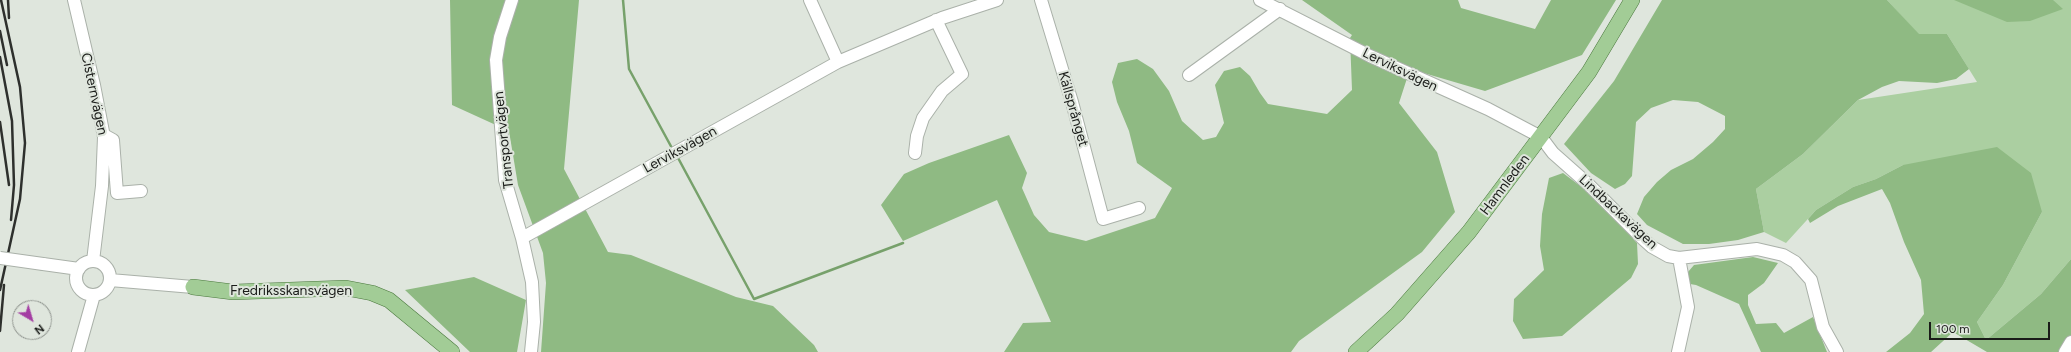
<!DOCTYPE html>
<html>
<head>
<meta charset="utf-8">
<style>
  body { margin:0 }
  #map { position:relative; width:2071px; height:352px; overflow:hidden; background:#dfe6dd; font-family:Figtree,sans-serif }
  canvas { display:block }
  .north { position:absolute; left:12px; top:300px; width:40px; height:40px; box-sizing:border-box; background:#dfe6dd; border:1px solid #90958f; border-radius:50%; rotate:142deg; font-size:11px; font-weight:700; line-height:16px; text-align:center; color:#1a1c19 }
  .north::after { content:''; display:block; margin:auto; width:14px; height:18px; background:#a43ea3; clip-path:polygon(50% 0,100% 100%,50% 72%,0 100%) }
  .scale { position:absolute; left:1929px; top:322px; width:121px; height:18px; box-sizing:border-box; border:2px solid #1a1c19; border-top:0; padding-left:5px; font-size:12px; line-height:14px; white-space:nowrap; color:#1a1c19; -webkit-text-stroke:3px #dfe6dd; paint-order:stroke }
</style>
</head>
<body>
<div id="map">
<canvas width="2071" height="352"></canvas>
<div class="north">N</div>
<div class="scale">100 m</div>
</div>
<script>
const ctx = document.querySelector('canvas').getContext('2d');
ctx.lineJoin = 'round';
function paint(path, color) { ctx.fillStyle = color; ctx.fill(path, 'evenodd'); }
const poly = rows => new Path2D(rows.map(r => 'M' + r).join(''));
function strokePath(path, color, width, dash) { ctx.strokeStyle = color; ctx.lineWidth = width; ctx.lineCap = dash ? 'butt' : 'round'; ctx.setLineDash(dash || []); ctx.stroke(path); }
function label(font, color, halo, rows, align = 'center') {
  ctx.font = font + ' Figtree,sans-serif'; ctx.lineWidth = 4; ctx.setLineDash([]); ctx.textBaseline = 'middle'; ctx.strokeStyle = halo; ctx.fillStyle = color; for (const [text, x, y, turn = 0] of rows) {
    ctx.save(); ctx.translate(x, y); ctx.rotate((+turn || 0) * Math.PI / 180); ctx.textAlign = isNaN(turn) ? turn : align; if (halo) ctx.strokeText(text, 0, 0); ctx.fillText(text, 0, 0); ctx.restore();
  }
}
paint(poly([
  [1887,0,2071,0,2071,259,2041,294,1986,340,1977,322,2003,285,2042,212,1903,165,1876,179,1853,187,1816,210,1786,243,1764,232,1756,189,1803,154,1858,100,1977,82,1947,34,1919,35]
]), '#abcfa1');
paint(poly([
  [450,0,579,0,564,169,608,252,631,255,736,297,773,306,814,345,818,352,541,352,546,283,543,253,518,185,509,131,452,105],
  [1302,0,1458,0,1461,8,1535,29,1551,0,1616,0,1582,55,1485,91,1410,69,1399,103,1437,152,1455,212,1422,252,1299,341,1291,352,1004,352,1023,323,1051,322,997,200,903,241,881,205,904,174,929,163,1009,135,1027,173,1022,188,1034,215,1049,232,1086,241,1155,218,1172,188,1137,163,1129,131,1117,102,1112,82,1118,63,1137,59,1153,69,1169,91,1182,121,1203,140,1216,137,1224,123,1215,85,1224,71,1240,67,1250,76,1260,93,1268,104,1327,114,1352,90,1350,38,1352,35],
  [1662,0,1887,0,1919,34,1947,34,1969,69,1956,79,1937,83,1899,81,1882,87,1858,100,1803,154,1756,189,1764,232,1738,240,1709,244,1683,244,1647,225,1637,214,1644,197,1657,182,1671,170,1693,159,1713,142,1725,129,1725,116,1698,102,1673,100,1651,108,1636,122,1632,176,1625,184,1615,189,1591,173,1564,144,1614,81],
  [1954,0,2053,0,2063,9,2030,21,2007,22],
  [1997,147,2031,173,2042,212,2003,285,1977,322,1986,340,2041,294,2071,259,2071,352,1987,352,1953,332,1931,352,1886,352,1910,333,1924,314,1921,280,1904,242,1890,203,1882,189,1838,206,1810,223,1808,219,1816,210,1853,187,1876,179,1903,165],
  [1563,173,1600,201,1637,243,1638,264,1631,278,1562,336,1523,339,1513,321,1514,299,1544,270,1540,246,1542,214,1549,178],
  [1753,257,1778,263,1764,283,1748,295,1748,305,1756,324,1776,323,1784,333,1813,317,1827,352,1761,352,1739,304,1696,285,1690,284,1688,272,1694,265],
  [474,277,526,300,517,352,470,352,405,290]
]), '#8fba83');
strokePath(poly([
  [623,0,629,69,673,150],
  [677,156,754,299,903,243]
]), '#77a16b', 2.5);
const minor = poly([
  [74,0,94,85,104,137,102,186,93,261],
  [512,0,500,37,496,60,505,180,522,238,532,282,534,322,531,352],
  [810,0,838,62],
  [1041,0,1072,102,1103,219,1139,208],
  [1260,0,1370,56,1488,109,1541,137,1553,153,1588,184,1642,238,1652,247,1668,256,1679,258,1757,249,1783,255,1795,262,1811,280,1823,327,1837,352],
  [1189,75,1280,9],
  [104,135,113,140,117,193,141,191],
  [915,153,917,136,923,118,942,91,962,74,936,20],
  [522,238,838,62,942,18,997,0],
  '76 278a17 17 0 1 1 34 0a17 17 0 1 1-34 0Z',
  [43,264,79,269],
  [110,280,193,287],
  [78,352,94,295],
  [1678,352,1688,307,1679,258],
  [2065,352,2071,342]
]);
const major = poly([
  [193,287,233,292,346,288,372,293,389,300,452,352],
  [1356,352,1397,314,1469,232,1589,72,1632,0]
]);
strokePath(minor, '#aab1a9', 14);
strokePath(major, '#4a783d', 16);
strokePath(minor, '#fff', 12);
strokePath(major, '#a2cc96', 15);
strokePath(poly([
  [8,0,9,18],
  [0,31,7,65],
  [0,57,12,121,14,185,11,220],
  [0,122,9,185],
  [0,290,20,199,25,143,20,87,1,0],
  [0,331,4,285]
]), '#2e302d', 2.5);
const minorBridge = poly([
  [0,258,43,264]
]);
strokePath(minorBridge, '#aab1a9', 14, []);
strokePath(minorBridge, '#fff', 12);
label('14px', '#1a1c19', '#dfe6dd', [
  ["Lerviksvägen",1400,70,26],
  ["Cisternvägen",94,94,78],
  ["Källsprånget",1073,109,74],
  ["Transportvägen",504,140,-96],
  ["Lerviksvägen",680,150,-29],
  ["Hamnleden",1505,185,-53],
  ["Lindbackavägen",1618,212,43],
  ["Fredriksskansvägen",291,291]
]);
</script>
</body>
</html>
